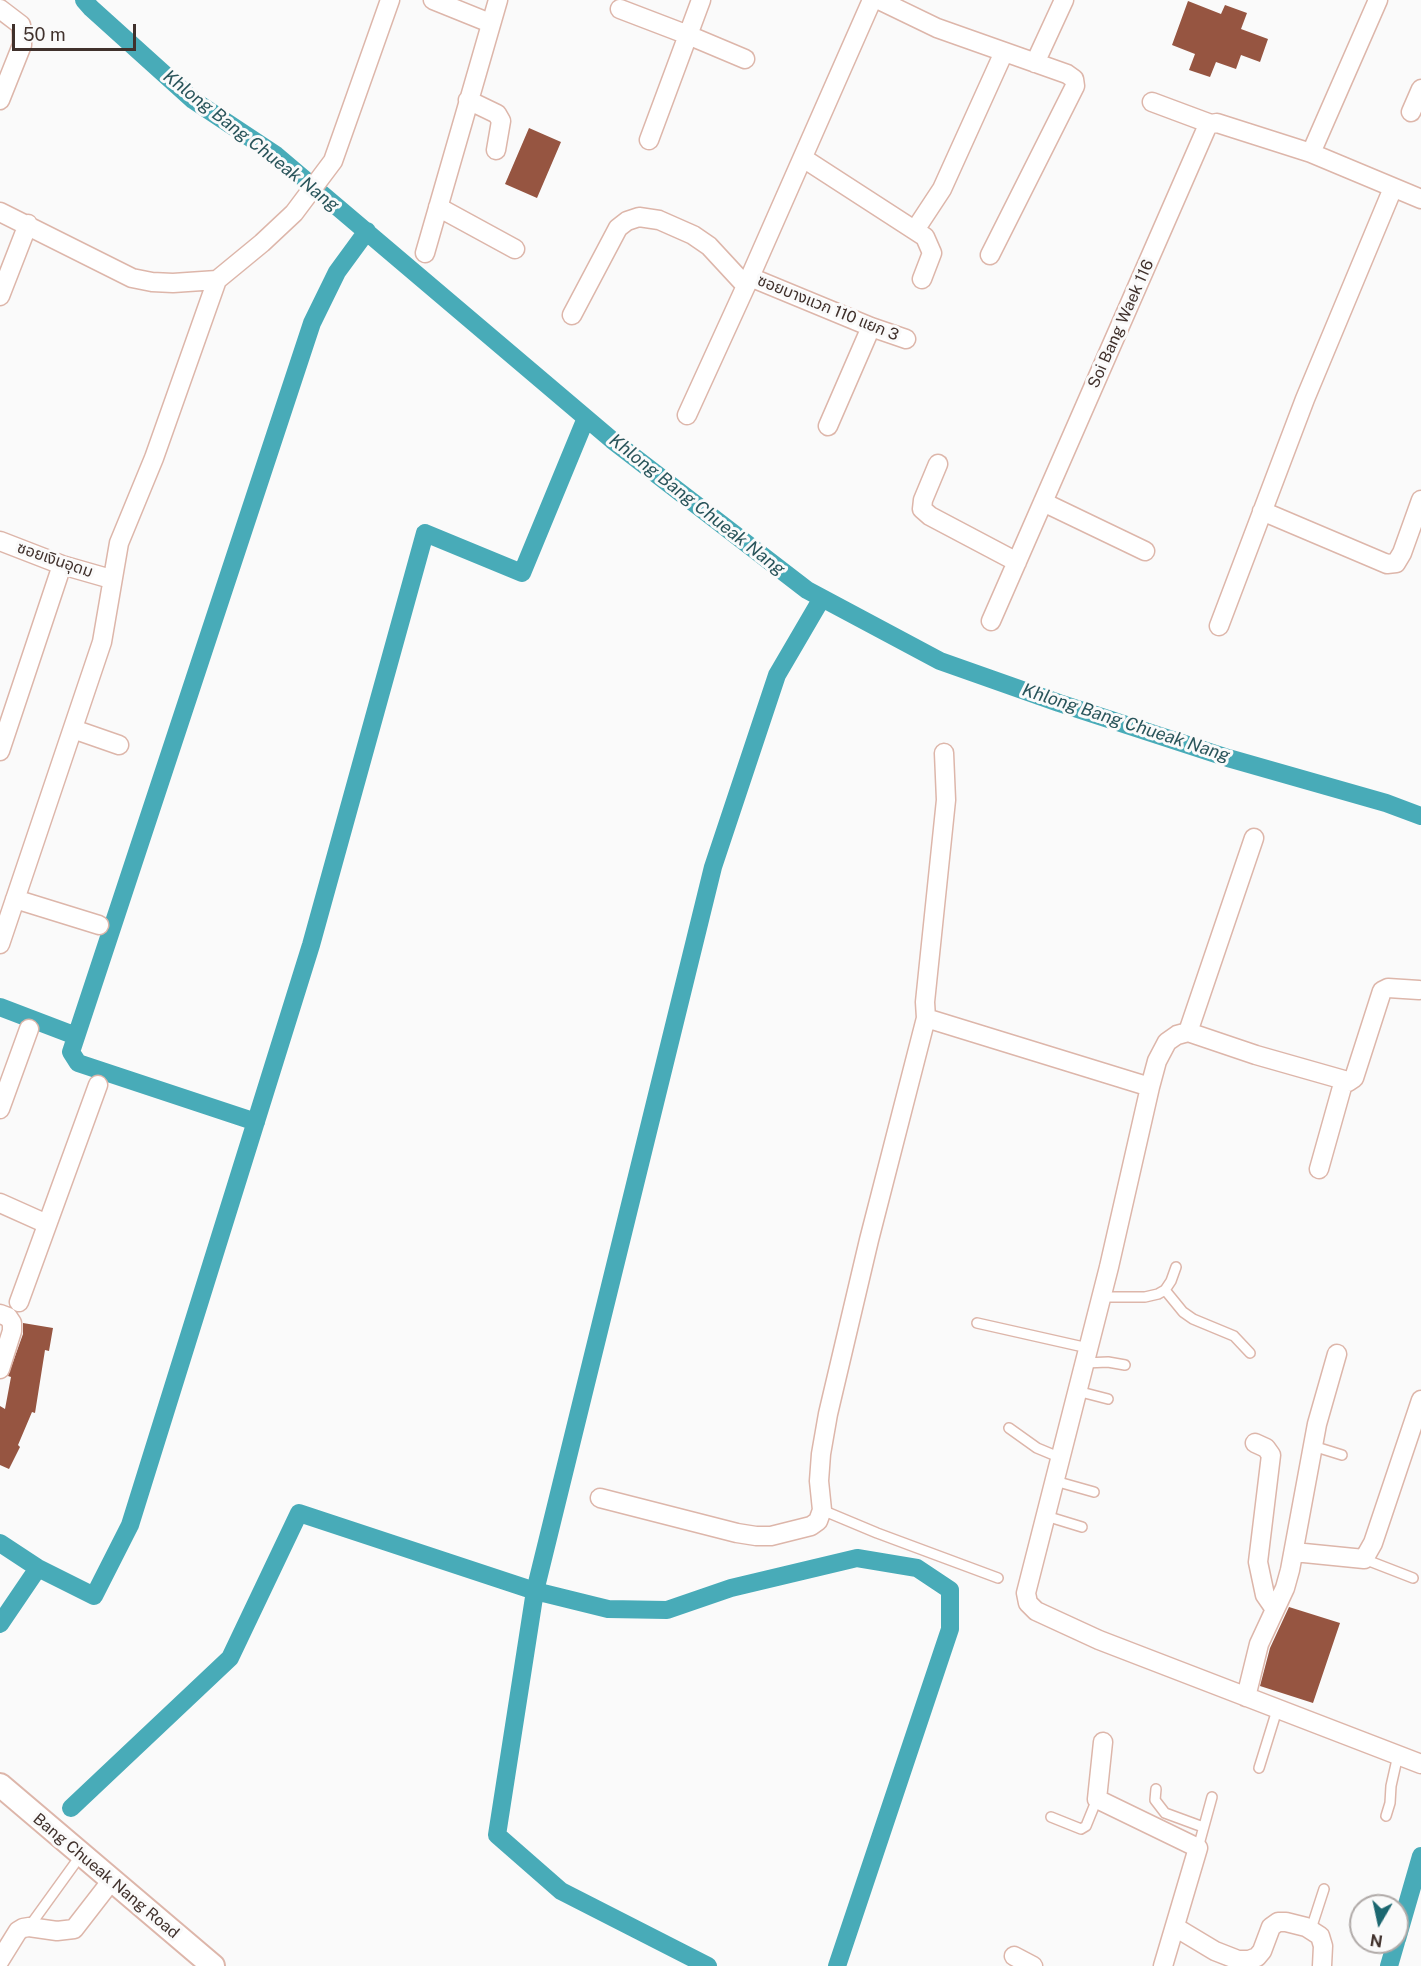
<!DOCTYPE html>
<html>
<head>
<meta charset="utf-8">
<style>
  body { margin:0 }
  #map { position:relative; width:1421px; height:1966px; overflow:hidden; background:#fafafa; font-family:"Public Sans",sans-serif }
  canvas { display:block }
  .north { position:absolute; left:1349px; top:1894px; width:60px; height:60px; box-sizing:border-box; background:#fafafa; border:2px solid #b0aaa8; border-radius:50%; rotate:189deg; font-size:16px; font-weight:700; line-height:24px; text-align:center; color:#40312c }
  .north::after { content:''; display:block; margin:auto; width:21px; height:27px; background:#1c6770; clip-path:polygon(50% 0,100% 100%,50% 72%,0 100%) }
  .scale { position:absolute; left:12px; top:24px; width:124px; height:27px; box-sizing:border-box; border:3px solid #40312c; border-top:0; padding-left:8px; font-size:18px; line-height:21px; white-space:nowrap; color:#40312c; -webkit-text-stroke:4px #fafafa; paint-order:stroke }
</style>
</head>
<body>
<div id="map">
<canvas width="1421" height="1966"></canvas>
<div class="north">N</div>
<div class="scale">50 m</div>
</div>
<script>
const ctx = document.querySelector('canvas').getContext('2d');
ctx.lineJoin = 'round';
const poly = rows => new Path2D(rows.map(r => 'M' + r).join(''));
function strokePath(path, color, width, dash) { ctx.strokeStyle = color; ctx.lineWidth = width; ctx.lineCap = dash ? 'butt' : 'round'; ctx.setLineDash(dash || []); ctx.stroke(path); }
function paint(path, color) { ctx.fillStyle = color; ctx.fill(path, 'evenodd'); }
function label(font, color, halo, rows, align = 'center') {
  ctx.font = font + ' "Public Sans","Noto Sans Thai",sans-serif'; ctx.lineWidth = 6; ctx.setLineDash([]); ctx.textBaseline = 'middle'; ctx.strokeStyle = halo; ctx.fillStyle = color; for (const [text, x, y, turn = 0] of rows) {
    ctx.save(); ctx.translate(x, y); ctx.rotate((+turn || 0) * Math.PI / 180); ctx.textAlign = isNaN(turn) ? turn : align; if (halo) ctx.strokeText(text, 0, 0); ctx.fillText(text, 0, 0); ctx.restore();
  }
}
strokePath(poly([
  [84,0,91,8,193,100,276,155,612,440,807,590,940,661,1059,703,1228,758,1386,803,1421,816],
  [0,1007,76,1036],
  [256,1122,78,1063,71,1052,312,323,337,272,367,231],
  [0,1543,38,1568],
  [0,1624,38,1568,94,1596,130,1525,311,945,425,533,522,573,586,418],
  [71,1808,230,1658,299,1513,535,1591,608,1609,667,1610,731,1588,857,1558,917,1568,950,1590,950,1629,837,1966],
  [1397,1939,1421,1856],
  [708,1966,561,1891,497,1835,535,1591,713,867,777,675,822,598],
  [1389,1966,1396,1942]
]), '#48abb8', 18);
paint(poly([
  [1188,1,1221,14,1225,5,1247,13,1241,29,1268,39,1260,62,1241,55,1236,69,1216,62,1210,77,1189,70,1195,54,1172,45],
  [529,128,561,142,537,198,505,184],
  [23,1323,53,1328,49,1351,45,1350,35,1413,32,1412,18,1445,20,1447,9,1469,0,1465,0,1406,5,1409,11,1377,8,1376,23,1334],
  [1289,1607,1340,1623,1313,1703,1260,1686,1270,1648]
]), '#965541');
const service = poly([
  [1165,1290,1183,1312,1193,1319,1234,1336,1250,1353],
  [1102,1297,1145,1297,1158,1294,1165,1290,1171,1281,1176,1267],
  [977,1323,1088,1348],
  [1085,1363,1108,1362,1125,1365],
  [1077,1391,1108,1399],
  [1009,1428,1037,1448,1061,1458],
  [1313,1446,1342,1455],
  [1055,1481,1094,1492],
  [822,1510,877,1533,998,1578],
  [1046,1516,1082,1527],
  [1364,1559,1413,1578],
  [1259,1768,1277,1710],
  [1156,1789,1155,1800,1165,1813,1203,1827],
  [1386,1816,1390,1803,1391,1786,1398,1755],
  [1051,1817,1081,1829,1086,1826,1097,1799],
  [1198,1848,1212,1797],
  [29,1927,81,1855],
  [1311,1929,1324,1889]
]);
const minor = poly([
  [433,0,490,23],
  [879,0,937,28,1067,74,1074,79,1075,86,990,255],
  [0,9,21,25,22,34,22,45,0,100],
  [620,9,688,35,745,59],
  [1035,63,1064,0],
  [468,100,497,114,501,121,496,150],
  [1152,102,1211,124,1217,123,1311,153,1421,199],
  [1411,112,1421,89],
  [649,140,701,0],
  [1311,153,1378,0],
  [803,158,925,237,932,253,922,279],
  [438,207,515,249],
  [0,212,132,278,152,282,173,283,217,280],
  [915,230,942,189,1004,52],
  [425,253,498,0],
  [750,277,871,327,906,339],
  [0,296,28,224],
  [572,315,618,228,627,221,639,217,659,220,693,235,709,246,746,286],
  [687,415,750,277,872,0],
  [828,426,871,327],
  [938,464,923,500,922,509,930,516,1017,562],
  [1043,502,1145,551],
  [1262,511,1387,564,1396,563,1402,553,1421,500],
  [0,541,62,565,111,579],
  [991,621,1207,127,1211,124],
  [1219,626,1305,399,1393,188],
  [73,729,119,745],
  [0,751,62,565],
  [15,899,99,925],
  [0,944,102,642,119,543,154,458,217,280,262,243,294,213,333,161,390,0],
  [926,1018,925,1002,946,800,944,753],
  [1188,1032,1254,838],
  [1344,1080,1256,1055,1188,1032,1177,1035,1167,1042,1157,1061,1150,1087,1109,1267,1026,1593,1028,1603,1036,1611,1099,1640,1421,1764],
  [0,1109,29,1029],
  [1319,1169,1344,1080,1348,1082,1354,1078,1382,991,1388,988,1419,990],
  [0,1203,47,1224],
  [19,1302,98,1085],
  [0,1314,8,1317,12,1323,12,1331,0,1369],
  [1255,1443,1266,1448,1271,1455,1258,1562,1265,1595,1274,1608],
  [600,1498,737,1533,756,1536,771,1536,811,1526,818,1521,822,1510,819,1481,821,1454,828,1414,869,1240,926,1018,1150,1087],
  [1294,1552,1364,1559,1373,1543,1421,1400],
  [1246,1697,1259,1644,1285,1588,1290,1570,1317,1424,1337,1354],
  [1103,1742,1097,1799,1198,1848,1163,1966],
  [1175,1927,1215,1951,1238,1960,1249,1960,1257,1957,1262,1951,1271,1927,1278,1922,1286,1922,1306,1927,1320,1936,1323,1946,1322,1966],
  [1014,1956,1033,1966],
  [0,1960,18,1931,23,1928,29,1927,57,1931,74,1929,112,1880]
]);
const tertiary = poly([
  [0,1785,213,1966]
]);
strokePath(service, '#ddb6aa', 12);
strokePath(minor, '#ddb6aa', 21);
strokePath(tertiary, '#ddb6aa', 26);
strokePath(service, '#fff', 9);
strokePath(minor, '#fff', 18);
strokePath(tertiary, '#fff', 22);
label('16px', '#40312c', '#fafafa', [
  ["ซอยบางแวก 110 แยก 3",828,308,22],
  ["Soi Bang Waek 116",1121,324,-66],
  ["ซอยเงินอุดม",55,560,19],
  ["Bang Chueak Nang Road",106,1876,40]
]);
label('italic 18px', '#2a555b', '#fafafa', [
  ["Khlong Bang Chueak Nang",251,141,38],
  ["Khlong Bang Chueak Nang",697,505,38],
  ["Khlong Bang Chueak Nang",1126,723,18]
]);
</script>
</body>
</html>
